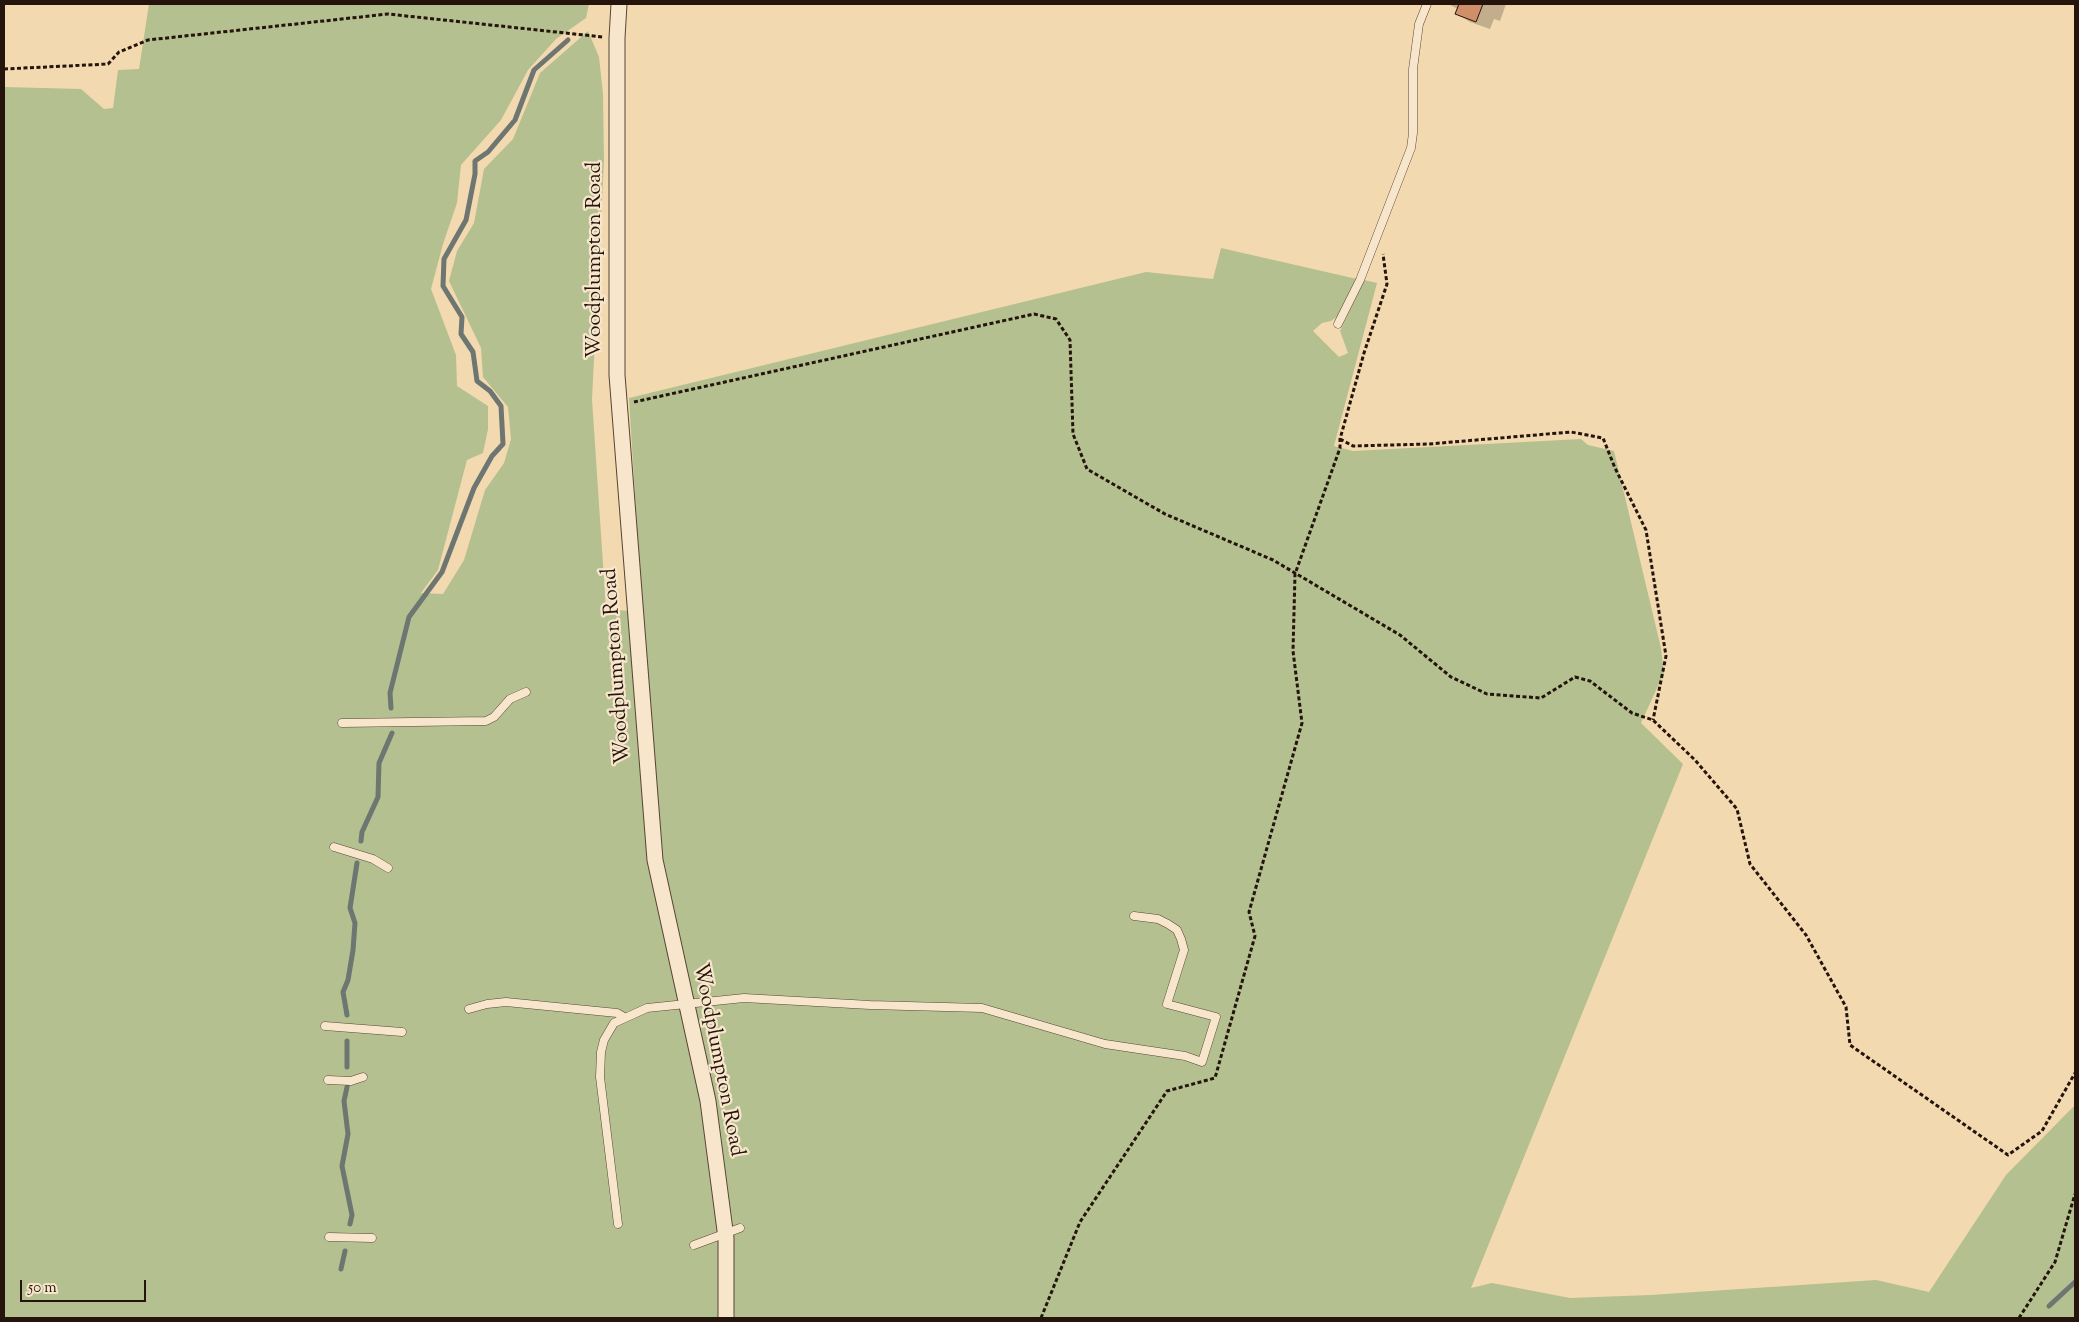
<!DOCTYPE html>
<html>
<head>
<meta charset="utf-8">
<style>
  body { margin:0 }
  #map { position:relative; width:2079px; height:1322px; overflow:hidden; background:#f3d9af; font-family:"Sorts Mill Goudy",serif }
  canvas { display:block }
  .frame { position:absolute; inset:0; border:5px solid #24140c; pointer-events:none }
  .scale { position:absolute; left:20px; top:1280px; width:126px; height:22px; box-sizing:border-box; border:2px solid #24140c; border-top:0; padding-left:6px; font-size:15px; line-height:18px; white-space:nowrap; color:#24140c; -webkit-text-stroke:4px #f7e6cb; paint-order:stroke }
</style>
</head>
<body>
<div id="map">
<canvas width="2079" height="1322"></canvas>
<div class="frame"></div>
<div class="scale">50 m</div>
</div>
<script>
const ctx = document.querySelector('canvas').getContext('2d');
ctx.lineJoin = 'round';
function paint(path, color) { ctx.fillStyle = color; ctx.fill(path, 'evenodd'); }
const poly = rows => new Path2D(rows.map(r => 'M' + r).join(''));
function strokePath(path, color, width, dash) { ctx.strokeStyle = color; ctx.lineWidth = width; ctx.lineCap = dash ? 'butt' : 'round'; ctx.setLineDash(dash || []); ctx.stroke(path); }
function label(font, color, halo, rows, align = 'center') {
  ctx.font = font + ' "Sorts Mill Goudy",serif'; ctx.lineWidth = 4.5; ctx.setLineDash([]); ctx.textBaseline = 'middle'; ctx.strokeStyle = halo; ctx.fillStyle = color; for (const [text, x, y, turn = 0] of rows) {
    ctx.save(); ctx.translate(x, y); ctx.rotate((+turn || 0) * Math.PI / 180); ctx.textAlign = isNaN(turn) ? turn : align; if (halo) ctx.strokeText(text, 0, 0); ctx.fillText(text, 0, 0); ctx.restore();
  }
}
paint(poly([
  [149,4,589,4,586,18,556,39,528,70,501,120,461,165,457,203,443,244,431,289,456,355,457,386,488,406,488,429,483,453,467,460,438,570,421,593,443,594,464,560,485,490,504,463,511,439,508,407,483,377,481,348,449,281,457,251,474,223,484,169,513,139,540,73,588,31,599,57,603,94,604,161,592,399,606,609,642,612,629,398,1146,272,1213,279,1221,248,1357,279,1338,316,1331,321,1322,323,1313,331,1339,357,1348,353,1340,331,1364,280,1377,283,1334,446,1353,451,1581,439,1588,445,1614,451,1661,648,1664,673,1641,723,1683,764,1471,1288,1492,1283,1570,1298,1650,1295,1876,1280,1929,1292,2006,1175,2075,1105,2075,1318,4,1318,4,87,81,89,104,109,113,108,118,70,139,69]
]), '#b5c090');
paint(poly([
  [1448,4,1506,4,1500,21,1494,19,1490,29,1470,22,1457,14,1458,9]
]), '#0003');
strokePath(poly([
  [391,708,390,693,409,617,442,572,474,488,492,456,503,444,501,406,490,391,477,381,473,352,461,334,462,317,443,286,444,259,466,220,475,174,475,161,488,152,515,120,534,70,568,40],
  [361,841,362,832,378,797,379,763,392,733],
  [347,1015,343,992,348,980,353,950,355,923,350,908,357,863],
  [347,1041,347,1067],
  [347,1087,344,1101,348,1134,342,1166,352,1215,350,1224],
  [341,1269,345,1251],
  [2049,1306,2075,1282]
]), '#6d7671', 5);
const building = poly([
  [1459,4,1483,4,1476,22,1455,14,1459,4]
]);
paint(building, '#d08f69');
strokePath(building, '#24140c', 1);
const service = poly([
  [1338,324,1360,280,1411,148,1413,133,1413,69,1419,24,1427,4],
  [342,723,486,721,494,717,510,699,526,692],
  [334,847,373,859,388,868],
  [469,1009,487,1004,506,1002,617,1013,624,1017],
  [325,1026,402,1032],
  [328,1080,351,1081,363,1077],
  [618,1224,600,1077,601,1052,604,1040,614,1023,647,1008,744,998,870,1005,982,1008,1105,1044,1185,1056,1202,1062,1216,1017,1167,1004,1184,950,1181,939,1177,930,1168,924,1158,919,1134,916],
  [329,1237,372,1238],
  [694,1245,740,1228]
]);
const minor = poly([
  [619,4,617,38,617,375,655,860,708,1101,726,1238,726,1318]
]);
strokePath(service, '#584535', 9);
strokePath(minor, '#584535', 17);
strokePath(poly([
  [4,69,108,64,119,52,148,40,388,14,603,37],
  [634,402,1034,314,1056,319,1070,340,1073,434,1087,469,1165,514,1273,560,1400,635,1451,677,1487,694,1541,698,1575,677,1590,681,1632,713,1653,720,1695,760,1737,809,1750,864,1806,935,1846,1007,1850,1045,2008,1155,2042,1131,2075,1073],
  [1340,439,1353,446,1429,444,1571,432,1603,438,1615,468,1646,530,1666,656,1653,720],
  [1041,1318,1080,1222,1167,1091,1215,1078,1255,936,1249,912,1302,723,1293,651,1295,574,1340,448,1340,439,1364,353,1387,284,1383,254],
  [2019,1318,2055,1262,2075,1194]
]), '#24140c', 3, [4, 2.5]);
strokePath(service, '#f7e6cb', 8);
strokePath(minor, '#f7e6cb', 15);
label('21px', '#24140c', '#f7e6cb', [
  ["Woodplumpton Road",596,260,-90],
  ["Woodplumpton Road",618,666,-94],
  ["Woodplumpton Road",717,1060,79]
]);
</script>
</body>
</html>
